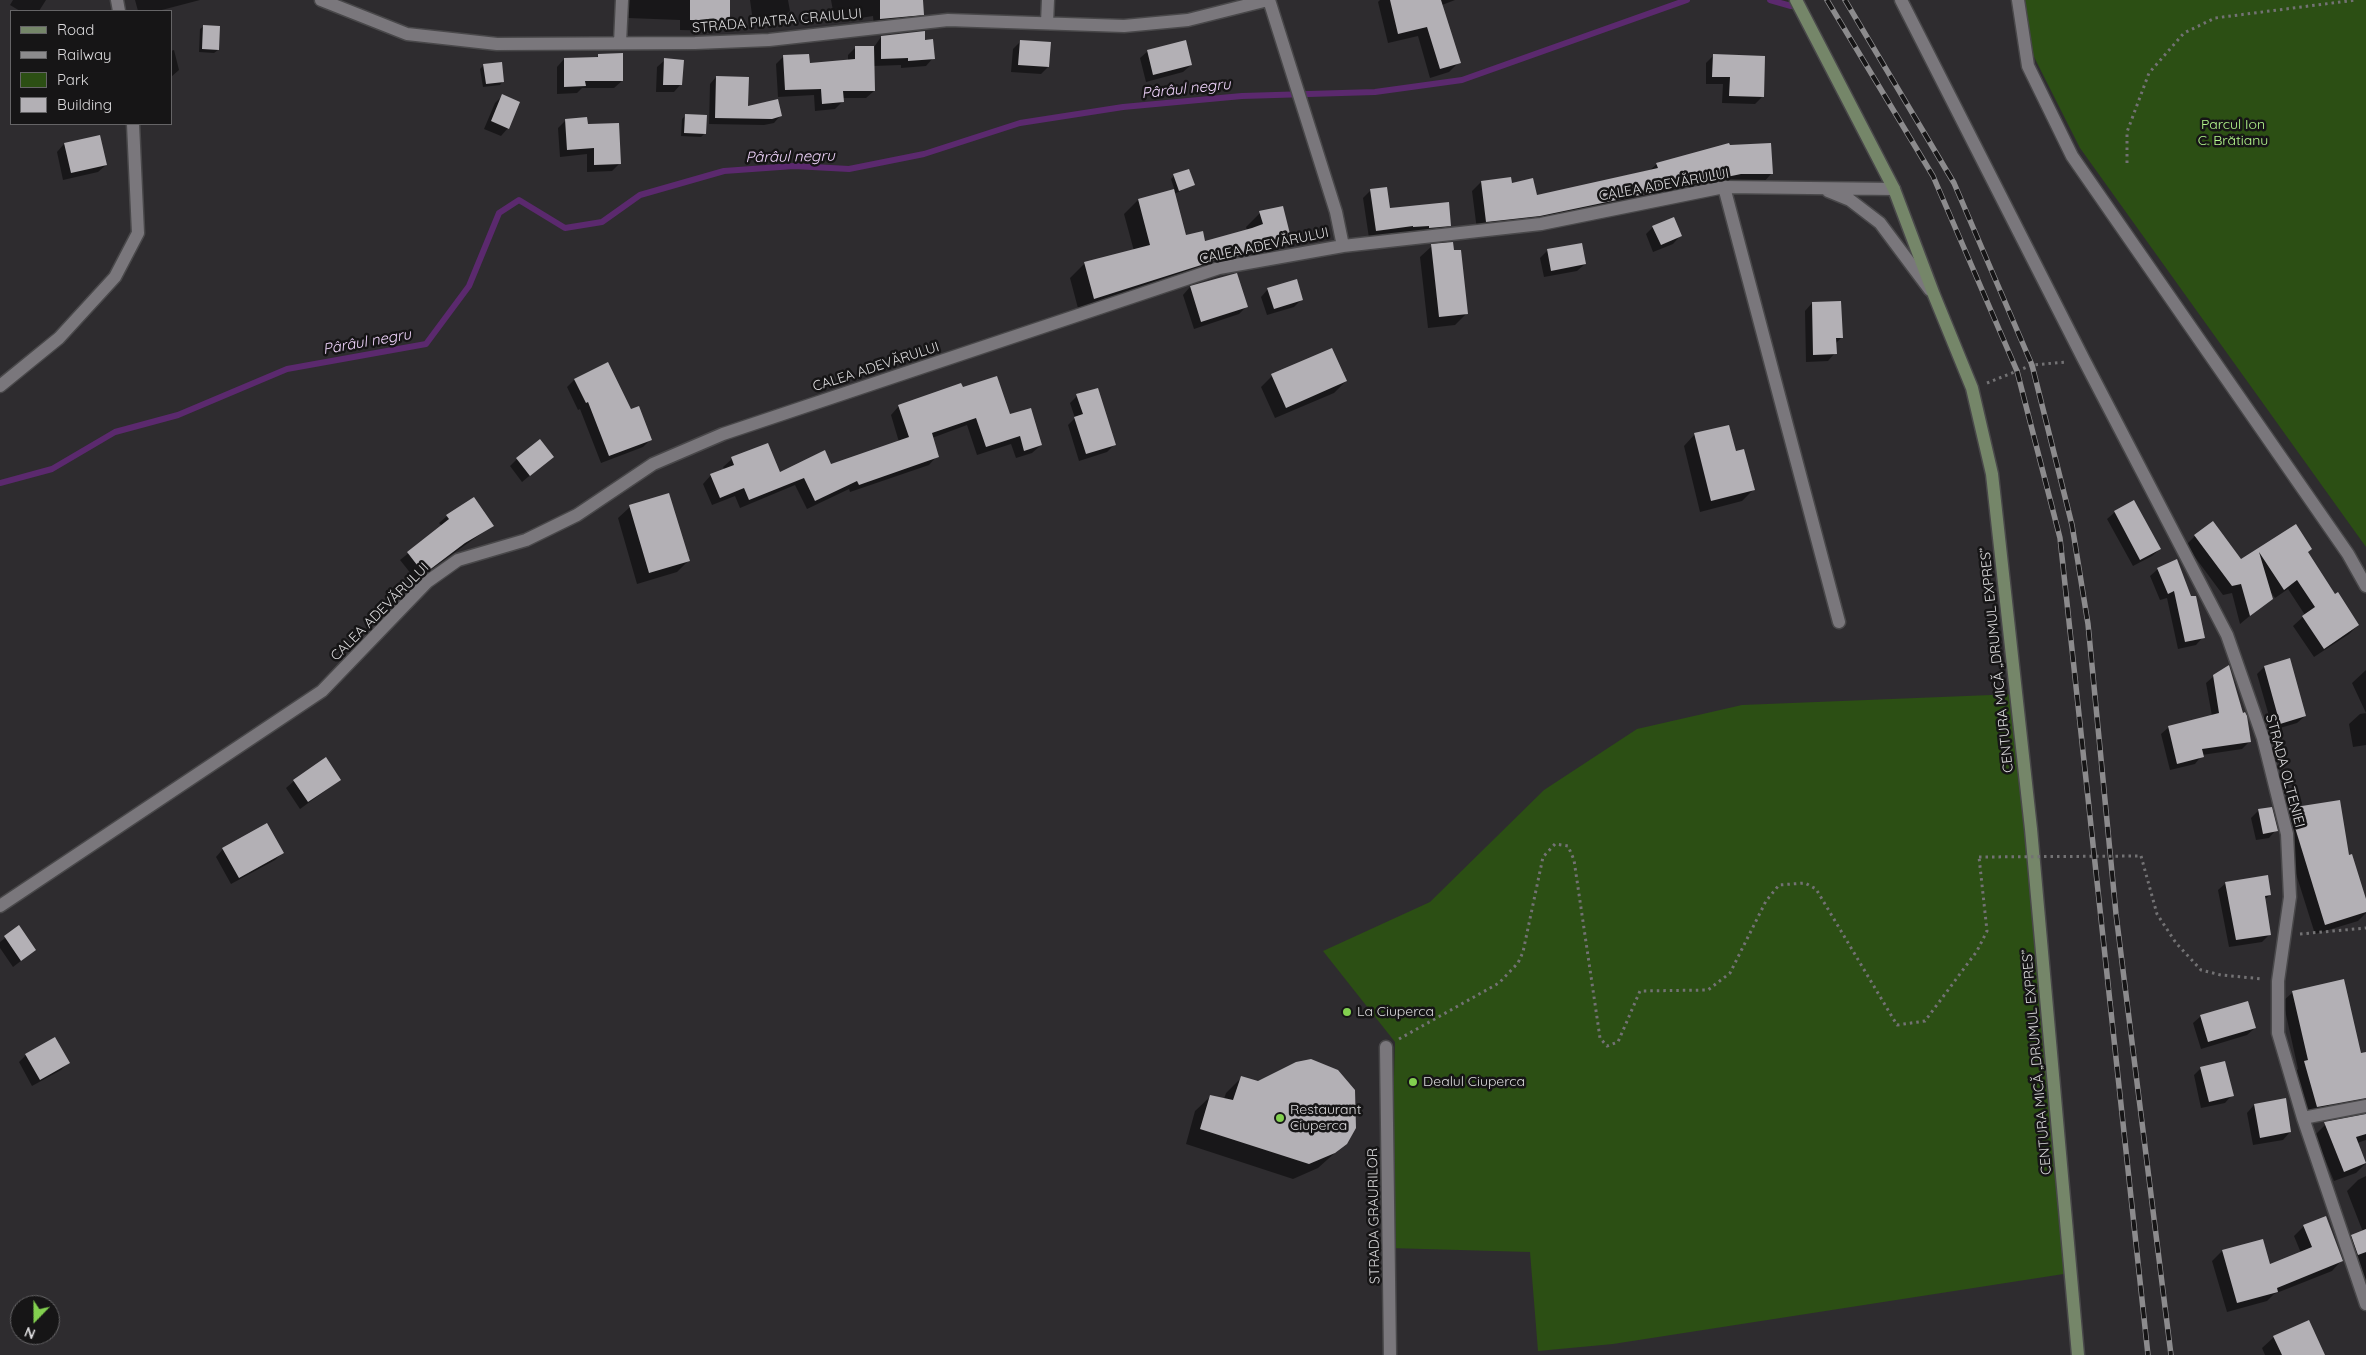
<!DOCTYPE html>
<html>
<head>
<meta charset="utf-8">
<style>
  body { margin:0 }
  #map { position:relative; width:2366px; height:1355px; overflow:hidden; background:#2e2c2f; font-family:Quicksand,sans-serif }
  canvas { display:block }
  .legend { position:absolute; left:10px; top:10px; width:162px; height:115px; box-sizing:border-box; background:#161516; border:1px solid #656466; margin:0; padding:6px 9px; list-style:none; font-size:15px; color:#dcdbdd }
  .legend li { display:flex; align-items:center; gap:10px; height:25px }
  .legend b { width:25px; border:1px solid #656466 }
  .north { position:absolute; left:10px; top:1295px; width:50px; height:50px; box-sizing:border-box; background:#161516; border:1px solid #656466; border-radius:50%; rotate:202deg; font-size:14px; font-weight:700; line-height:20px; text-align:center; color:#dcdbdd }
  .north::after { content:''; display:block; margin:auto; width:18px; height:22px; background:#82d04f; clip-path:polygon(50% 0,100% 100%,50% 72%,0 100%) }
</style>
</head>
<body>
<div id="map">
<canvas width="2366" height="1355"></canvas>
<ul class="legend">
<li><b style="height:6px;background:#758669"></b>Road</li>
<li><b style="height:6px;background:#8c8b8d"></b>Railway</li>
<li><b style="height:14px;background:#2c4f14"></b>Park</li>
<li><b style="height:14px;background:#b3b0b5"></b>Building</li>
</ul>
<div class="north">N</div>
</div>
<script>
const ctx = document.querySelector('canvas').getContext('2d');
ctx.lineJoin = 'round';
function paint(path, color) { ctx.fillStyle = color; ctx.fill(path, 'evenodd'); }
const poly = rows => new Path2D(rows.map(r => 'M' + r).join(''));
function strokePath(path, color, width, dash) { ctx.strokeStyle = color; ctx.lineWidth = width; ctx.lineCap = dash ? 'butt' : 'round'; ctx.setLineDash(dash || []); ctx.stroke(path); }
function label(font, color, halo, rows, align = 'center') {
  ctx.font = font + ' Quicksand,sans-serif'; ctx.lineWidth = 5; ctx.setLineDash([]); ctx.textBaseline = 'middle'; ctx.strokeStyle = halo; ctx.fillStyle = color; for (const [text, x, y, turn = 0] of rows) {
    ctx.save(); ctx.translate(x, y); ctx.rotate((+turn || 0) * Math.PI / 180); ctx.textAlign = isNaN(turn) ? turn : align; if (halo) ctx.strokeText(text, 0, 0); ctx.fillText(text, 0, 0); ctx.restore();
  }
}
paint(poly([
  [2025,0,2366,0,2366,547,2080,148,2026,41],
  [2016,694,2070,1273,1613,1344,1538,1351,1530,1252,1389,1248,1395,1042,1323,951,1430,902,1544,790,1637,729,1742,705]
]), '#2c4f14');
paint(poly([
  [13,0,46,0,39,11,20,11,10,5],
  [135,0,200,0,158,11,138,11],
  [629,0,729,0,729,20,718,31,680,30,680,20,628,18],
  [750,0,788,0,790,11,782,19,753,22],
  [831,0,921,0,922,14,915,22,874,26,873,16,835,22],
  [1380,0,1455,0,1442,5,1459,62,1449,72,1430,78,1418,36,1388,43,1378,2],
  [204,26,218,50,214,53,199,52,200,29],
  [881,37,924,41,933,58,926,66,901,68,901,65,873,66,874,91,866,98,842,98,842,102,835,109,815,111,814,95,778,97,776,64,784,56,809,65,848,61,848,55,856,47,874,47],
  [1021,41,1050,43,1048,67,1041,74,1011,72,1013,49],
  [174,50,179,70,171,77,171,51],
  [1148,51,1191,65,1183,72,1146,82,1140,58],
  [599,55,622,81,614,88,582,88,577,93,557,94,557,67,564,59,595,59],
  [1714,55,1762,97,1755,104,1722,103,1723,84,1706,84,1706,63],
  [665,60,681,84,674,92,656,92,657,67],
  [484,65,503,81,500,85,483,87,480,69],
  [716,77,747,108,780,116,774,123,764,125,709,124,710,84],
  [502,96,508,128,501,136,484,129,495,103],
  [686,115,704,134,701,137,681,136,682,119],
  [586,119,587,125,619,164,612,171,587,172,587,154,560,157,558,128,565,121],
  [64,144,106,165,98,172,63,180,57,152],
  [1657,164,1771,174,1763,183,1477,230,1472,191,1481,182,1511,184,1536,197,1650,170],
  [1174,176,1193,185,1174,194,1185,237,1204,242,1247,230,1246,227,1260,213,1290,238,1275,252,1079,312,1070,278,1085,263,1134,251,1124,214,1138,200,1175,191,1171,179],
  [1371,190,1389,210,1450,225,1443,233,1406,234,1406,232,1369,238,1363,198],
  [1653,227,1680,236,1673,244,1653,252,1646,234],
  [1432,246,1467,313,1455,325,1428,328,1420,257],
  [1548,250,1585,264,1577,271,1544,277,1540,258],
  [1236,275,1246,307,1239,314,1194,329,1183,295,1190,287],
  [1268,289,1302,299,1294,307,1267,315,1261,297],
  [1812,303,1842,337,1835,344,1835,353,1828,361,1806,362,1805,311],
  [1272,376,1346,381,1334,393,1275,418,1261,387],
  [574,380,631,411,651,439,643,447,601,463,580,409,578,410,567,387],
  [962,389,1009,416,1041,445,1032,453,1016,458,1011,444,977,455,967,425,932,438,937,456,929,465,850,492,849,489,807,509,795,485,740,508,735,496,712,505,703,484,711,475,725,470,723,467,732,459,779,473,831,466,899,442,891,415,899,406],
  [1077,396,1114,445,1107,452,1079,461,1068,425,1075,418,1070,403],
  [1695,434,1735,453,1753,490,1742,501,1700,512,1684,446],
  [552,457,522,482,510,466,517,459],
  [630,507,688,561,677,572,637,584,618,518],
  [2115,512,2160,549,2152,556,2133,566,2107,519],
  [447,516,492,526,416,580,400,560,442,526,439,523],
  [2296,526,2307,552,2335,595,2358,625,2349,634,2314,657,2293,626,2305,615,2288,589,2275,598,2267,587,2270,599,2240,624,2232,593,2223,595,2186,545,2195,536,2241,561],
  [2176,561,2203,637,2196,645,2178,649,2167,598,2160,600,2150,576,2158,569],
  [2264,667,2305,716,2297,723,2273,730,2257,674],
  [2366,670,2366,745,2353,747,2349,724,2360,714,2366,713,2352,683],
  [2214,676,2249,742,2242,749,2202,755,2195,764,2170,770,2161,734,2169,727,2212,716,2206,683],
  [340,780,300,809,286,788,294,781],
  [2290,809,2366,903,2366,913,2358,921,2315,934,2279,820],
  [2259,810,2276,830,2269,838,2256,840,2251,818],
  [223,849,282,853,275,860,231,884,216,857],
  [2226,883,2270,895,2264,900,2270,934,2262,942,2229,947,2218,890],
  [19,927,35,950,13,967,0,948,0,942],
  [2293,992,2360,1055,2366,1053,2366,1091,2307,1114,2295,1072,2298,1069,2283,1001],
  [2201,1016,2255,1028,2247,1035,2201,1049,2193,1023],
  [26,1055,68,1063,61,1070,32,1086,19,1062],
  [2201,1068,2232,1095,2225,1103,2201,1108,2194,1075],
  [1241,1078,1346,1143,1318,1168,1293,1179,1186,1144,1195,1111,1211,1096,1224,1099,1226,1093],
  [2254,1105,2290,1132,2283,1140,2253,1145,2247,1113],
  [2366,1114,2366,1140,2357,1143,2366,1163,2356,1173,2334,1181,2315,1135,2325,1125],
  [2366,1176,2366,1290,2341,1248,2352,1236,2363,1232,2347,1191,2358,1180],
  [2304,1226,2341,1261,2332,1271,2274,1294,2267,1301,2227,1312,2212,1261,2222,1251,2262,1240,2269,1265,2301,1253,2294,1236],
  [2274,1337,2323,1355,2265,1355,2262,1348]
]), '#0007');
strokePath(poly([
  [1770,0,1791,6],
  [0,483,52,469,115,432,178,415,287,369,426,344,469,286,499,213,519,200,565,228,602,222,640,195,724,171,794,166,849,169,924,154,1020,123,1123,107,1242,96,1375,92,1462,80,1687,0]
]), '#5b296e', 6);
paint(poly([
  [690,0,730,0,730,21,690,20],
  [880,0,923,0,924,15,880,19],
  [1390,0,1441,0,1461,63,1440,69,1427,27,1398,34],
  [203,25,220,26,219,50,202,49],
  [925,31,925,40,933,39,935,59,908,61,908,58,881,59,881,36],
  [1020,40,1051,42,1049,67,1018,65],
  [1186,40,1192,65,1153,75,1147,50],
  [855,46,874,46,875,91,843,91,844,102,822,104,821,89,785,90,783,55,809,54,810,63,855,59],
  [623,53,623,81,585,81,586,86,564,87,564,58,598,57,598,54],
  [1713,54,1765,56,1764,97,1729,96,1730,77,1712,77],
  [664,58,684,60,682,85,663,85],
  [502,62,504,82,486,84,483,64],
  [716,76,749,77,748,106,778,99,782,116,772,119,715,118],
  [502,94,520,102,509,129,491,121],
  [685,114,707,115,706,134,684,133],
  [587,117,588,124,619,123,621,164,594,165,594,148,567,150,565,119],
  [100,135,107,165,71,173,64,143],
  [1729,143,1730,145,1771,143,1773,174,1741,174,1540,216,1486,222,1481,181,1511,177,1512,183,1533,178,1537,195,1658,168,1656,163],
  [1189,169,1195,185,1179,191,1173,174],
  [1387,187,1390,208,1449,202,1451,226,1429,228,1429,226,1413,227,1413,226,1376,231,1370,189],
  [1174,189,1186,235,1203,231,1205,241,1252,228,1263,224,1259,211,1283,206,1291,238,1248,249,1249,254,1217,260,1094,299,1084,262,1150,245,1138,199],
  [1674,217,1682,236,1661,245,1652,226],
  [1453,242,1454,250,1461,250,1468,314,1439,317,1431,244],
  [1582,243,1586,264,1551,271,1547,249],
  [1237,273,1248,307,1201,322,1190,286],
  [1297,279,1303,300,1274,309,1267,288],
  [1841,301,1843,338,1836,338,1837,354,1813,355,1812,302],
  [1332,348,1347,381,1286,408,1271,374],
  [608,362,631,409,639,406,652,440,609,456,588,402,586,403,574,379],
  [997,376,1010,414,1031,408,1042,445,1024,451,1020,436,986,447,976,418,932,433,939,457,859,485,857,481,815,501,804,478,749,500,744,488,720,498,710,474,734,465,731,457,768,443,780,472,825,450,831,464,909,437,898,405,961,383,963,387],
  [1098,388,1116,445,1086,454,1074,417,1083,414,1076,394],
  [1729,425,1736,451,1744,449,1755,490,1711,501,1694,433],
  [540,439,554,457,530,476,516,458],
  [669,493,690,561,649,573,629,505],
  [474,497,494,526,465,543,424,574,407,552,449,519,446,515],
  [2134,500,2161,549,2140,560,2114,511],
  [2213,521,2241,559,2296,524,2312,549,2308,552,2335,594,2338,592,2359,625,2324,649,2302,616,2315,607,2297,580,2284,590,2259,552,2273,599,2250,616,2241,584,2232,586,2194,535],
  [2177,559,2191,596,2196,596,2205,638,2185,642,2174,591,2168,594,2157,568],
  [2290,658,2306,716,2280,724,2264,666],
  [2229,665,2243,713,2245,712,2247,716,2251,742,2202,749,2204,757,2177,764,2168,726,2219,713,2213,675],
  [326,757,341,780,308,802,293,780],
  [2340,800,2349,855,2352,854,2366,899,2366,912,2325,925,2289,808],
  [2272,807,2278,831,2263,834,2258,809],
  [267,823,284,853,239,878,222,848],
  [2268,875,2271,895,2265,896,2271,935,2236,940,2225,882],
  [19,925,36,950,21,961,4,936],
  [2344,979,2361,1053,2366,1052,2366,1098,2317,1107,2304,1061,2308,1060,2292,991],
  [2248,1001,2256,1028,2208,1042,2200,1015],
  [55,1037,70,1063,40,1080,25,1054],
  [1311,1059,1338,1070,1355,1090,1356,1128,1347,1144,1335,1153,1309,1164,1200,1129,1210,1095,1233,1100,1241,1076,1258,1081,1296,1062],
  [2225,1061,2234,1096,2209,1102,2200,1067],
  [2286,1098,2291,1132,2260,1138,2254,1104],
  [2366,1114,2366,1134,2356,1137,2366,1163,2344,1172,2324,1122],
  [2326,1216,2343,1261,2277,1288,2278,1292,2237,1303,2222,1250,2263,1239,2270,1264,2312,1247,2303,1225],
  [2366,1229,2366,1252,2358,1255,2351,1235],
  [2309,1320,2325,1355,2282,1355,2273,1336]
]), '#b3b0b5');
const minor = poly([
  [117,0,119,11],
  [321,0,407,34,497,44,695,43,769,40,948,20,1124,26,1188,20,1268,0],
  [1269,0,1336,212,1343,246],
  [1901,0,2084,360,2227,635,2263,738,2287,834,2290,897,2278,981,2278,1033,2303,1118,2366,1304],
  [2018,0,2028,66,2072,156,2348,554,2366,586],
  [1047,23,1048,0],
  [620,43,622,0],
  [1724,187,1839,622],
  [1828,191,1850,200,1880,223,1930,290],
  [0,386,59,338,115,277,138,233,133,124],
  [0,906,322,691,427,582,458,560,526,540,577,515,653,464,723,434,1219,268,1343,246,1541,224,1724,187,1894,189],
  [1386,1047,1390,1355],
  [2303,1118,2366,1106]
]);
const secondary = poly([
  [1796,0,1894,189,1934,295,1972,388,1992,474,2031,829,2078,1355]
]);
strokePath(minor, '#49484a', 15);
strokePath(secondary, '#49484a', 15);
strokePath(poly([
  [2127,163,2127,132,2149,73,2184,33,2215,18,2356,0],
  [1987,383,2032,365,2067,362],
  [2141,856,2157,914,2176,943,2201,970,2221,975,2263,979],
  [2300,934,2366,928],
  [1399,1039,1499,983,1518,963,1523,952,1543,857,1555,844,1568,846,1574,860,1600,1038,1607,1046,1618,1042,1640,991,1708,990,1730,973,1766,901,1779,885,1805,883,1816,889,1897,1025,1925,1021,1977,951,1987,931,1979,857]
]), '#737274', 3, [2.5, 4]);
strokePath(minor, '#7a777c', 12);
strokePath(secondary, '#758669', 12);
const rail = poly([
  [1827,0,1933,176,2017,371,2060,538,2148,1355],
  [1845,0,1954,183,2032,365,2072,525,2088,624,2116,914,2171,1355]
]);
strokePath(rail, '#8c8b8d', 5.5);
strokePath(rail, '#161516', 4, [11]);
strokePath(poly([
  [1979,857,2141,856]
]), '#737274', 3, [2.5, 4]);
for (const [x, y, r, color] of [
  [1347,1012,5,"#82d04f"],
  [1413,1082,5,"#82d04f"],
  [1280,1118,5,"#82d04f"]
]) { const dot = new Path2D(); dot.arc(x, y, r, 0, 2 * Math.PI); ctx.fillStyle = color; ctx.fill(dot); strokePath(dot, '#161516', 2); }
label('14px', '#dcdbdd', '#161516', [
  ["STRADA PIATRA CRAIULUI",777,21,-5],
  ["CALEA ADEVĂRULUI",1664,185,-10],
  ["CALEA ADEVĂRULUI",1264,246,-12],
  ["CALEA ADEVĂRULUI",876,367,-18],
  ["CALEA ADEVĂRULUI",380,612,-45],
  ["CENTURA MICĂ „DRUMUL EXPRES”",1997,660,-96],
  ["STRADA OLTENIEI",2285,771,75],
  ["CENTURA MICĂ „DRUMUL EXPRES”",2037,1062,-95],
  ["STRADA GRAURILOR",1374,1216,-91]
]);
label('14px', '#b4f78d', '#161516', [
  ["Parcul Ion",2233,125],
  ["C. Brătianu",2233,141]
]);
label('14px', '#dcdbdd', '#161516', [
  ["La Ciuperca",1357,1012],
  ["Dealul Ciuperca",1423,1082],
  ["Restaurant",1290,1110],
  ["Ciuperca",1290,1126]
], 'left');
label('italic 15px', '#f1d5fd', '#161516', [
  ["Pârâul negru",1186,89,-6],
  ["Pârâul negru",790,157,-1],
  ["Pârâul negru",367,342,-10]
]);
</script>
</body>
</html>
